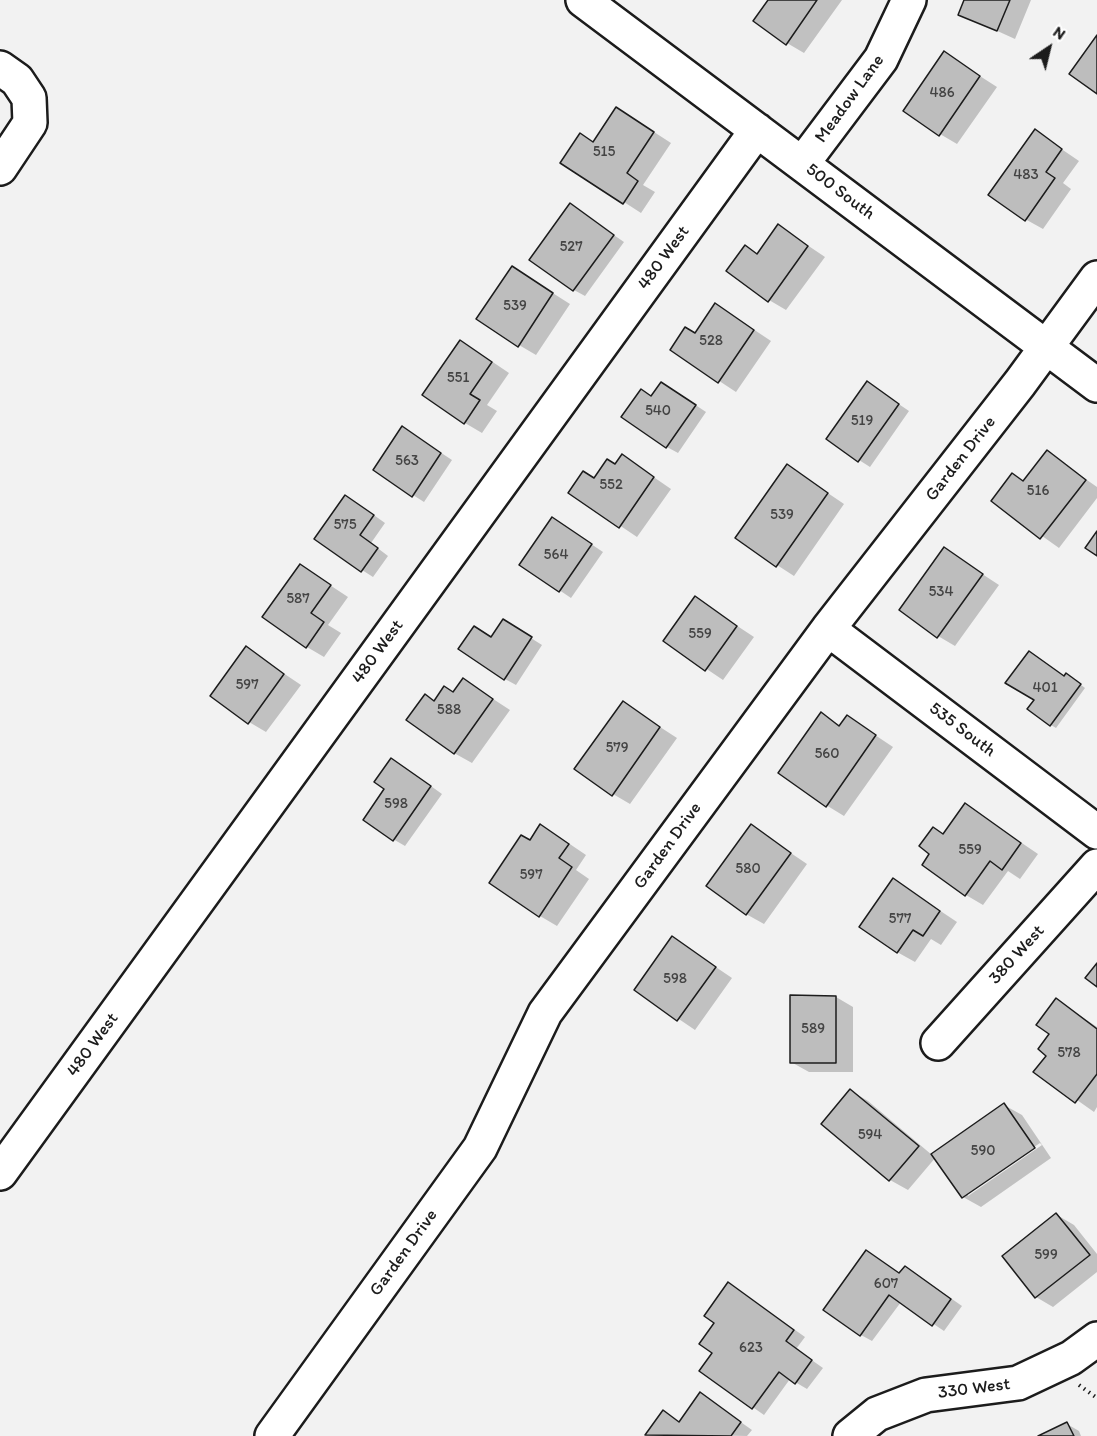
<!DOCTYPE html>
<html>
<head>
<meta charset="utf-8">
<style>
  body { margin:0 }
  #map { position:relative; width:1097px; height:1436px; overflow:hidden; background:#f2f2f2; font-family:Itim,sans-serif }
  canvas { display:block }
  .north { position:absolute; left:1019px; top:18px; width:60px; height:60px; -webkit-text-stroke:4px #fff; paint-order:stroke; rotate:35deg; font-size:16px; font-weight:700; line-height:24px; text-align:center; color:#1c1c1c }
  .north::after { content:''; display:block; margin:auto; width:21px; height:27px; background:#1c1c1c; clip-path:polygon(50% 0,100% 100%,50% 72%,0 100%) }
</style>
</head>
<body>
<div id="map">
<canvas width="1097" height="1436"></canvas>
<div class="north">N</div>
</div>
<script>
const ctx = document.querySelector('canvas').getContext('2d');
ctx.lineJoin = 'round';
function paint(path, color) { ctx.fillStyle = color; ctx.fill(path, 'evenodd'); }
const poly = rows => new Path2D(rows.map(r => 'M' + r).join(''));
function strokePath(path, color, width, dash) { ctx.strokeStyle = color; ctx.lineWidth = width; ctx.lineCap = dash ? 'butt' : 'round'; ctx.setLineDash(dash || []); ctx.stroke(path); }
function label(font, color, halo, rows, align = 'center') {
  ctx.font = font + ' Itim,sans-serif'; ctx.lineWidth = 6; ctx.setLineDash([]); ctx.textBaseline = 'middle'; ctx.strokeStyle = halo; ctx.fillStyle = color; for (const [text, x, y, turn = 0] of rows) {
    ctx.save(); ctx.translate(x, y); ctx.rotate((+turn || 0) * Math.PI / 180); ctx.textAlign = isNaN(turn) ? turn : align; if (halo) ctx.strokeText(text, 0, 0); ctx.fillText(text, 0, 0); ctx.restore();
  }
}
paint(poly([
  [769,0,842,0,804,53,787,43],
  [965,0,1031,0,1015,39,960,14],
  [944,53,997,87,957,144,940,134],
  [634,119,671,143,643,185,655,192,641,213,562,162],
  [1035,131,1079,161,1063,183,1071,189,1043,229,1025,219],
  [570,205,624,242,585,296,574,290],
  [779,226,825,257,786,310,769,300,758,255],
  [529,278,570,304,536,355,519,345],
  [732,315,771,341,736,392,672,350],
  [478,352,509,373,487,405,497,411,482,433,465,423],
  [673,390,706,412,678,453,667,447,652,397],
  [878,390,909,411,870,467,859,460],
  [414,435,452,460,424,502,413,495],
  [1047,452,1097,487,1097,498,1059,548,993,501,1012,475,1025,482],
  [616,465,639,467,671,489,637,537,570,492],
  [788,466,844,504,794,576,777,565],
  [357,503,385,523,371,543,388,556,373,577,362,570],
  [564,526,603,552,571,598,522,565],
  [944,549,999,585,955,646,938,636],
  [301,566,348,597,328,625,341,633,324,657,307,647],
  [695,598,754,637,723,680,665,641],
  [515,628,542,645,516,685,505,679,492,639],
  [246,648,301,685,266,732,249,722],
  [1065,677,1072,678,1085,688,1056,728,1051,725],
  [464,680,510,710,472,763,454,753,435,702,454,693],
  [623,703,677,738,630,804,613,794],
  [822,714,841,726,848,717,893,747,844,816,826,805],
  [403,766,442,794,405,846,393,839],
  [966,805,1038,854,1020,879,1008,871,983,905,966,895,944,835],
  [751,826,807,864,764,924,746,914],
  [558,836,586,855,576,870,589,879,557,926,540,916,530,842],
  [894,880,957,922,941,945,931,939,915,962,897,952],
  [673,938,732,978,695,1030,636,990],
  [836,997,853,1007,853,1072,809,1072,791,1062],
  [1057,1000,1097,1027,1097,1107,1094,1112,1036,1071,1048,1055],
  [851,1091,868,1101,932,1155,1004,1105,1022,1115,1051,1158,981,1207,963,1197,936,1157,908,1190,890,1180,823,1123],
  [1040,1143,1042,1145,968,1196,968,1192],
  [1057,1215,1074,1225,1097,1254,1097,1272,1053,1307,1036,1297],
  [900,1274,916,1274,962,1306,944,1331,901,1302,872,1341,861,1335],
  [740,1291,805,1337,796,1349,823,1368,807,1389,790,1379,764,1415,701,1371,714,1353],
  [701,1394,752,1430,747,1436,647,1434,680,1423],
  [1067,1424,1079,1431,1081,1436,1042,1436]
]), '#0003');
const building = poly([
  [768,0,817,0,786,45,753,21,768,0],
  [964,0,1010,0,997,31,958,15,964,0],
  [1097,35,1097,94,1069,74,1097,35],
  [944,51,980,76,939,136,903,111,944,51],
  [616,107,654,132,627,173,638,181,623,204,560,163,580,133,593,142,616,107],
  [1035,129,1062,149,1046,172,1055,178,1025,221,988,195,1035,129],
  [570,203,614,235,573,291,529,260,570,203],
  [778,224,808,246,768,302,726,271,745,245,757,254,778,224],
  [512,266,553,293,518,347,476,319,512,266],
  [715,303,754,330,718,383,670,350,685,327,695,333,715,303],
  [460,340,492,362,470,394,480,400,464,424,422,395,460,340],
  [867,381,899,404,858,462,826,439,867,381],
  [661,382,696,405,666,448,621,417,641,389,651,396,661,382],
  [402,426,441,453,412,497,373,470,402,426],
  [1047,450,1086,480,1040,539,991,501,1012,473,1023,481,1047,450],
  [622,454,654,477,619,528,568,493,583,471,594,478,607,459,615,464,622,454],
  [787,464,828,493,776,567,735,538,787,464],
  [345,495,374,515,360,535,378,548,361,572,314,539,345,495],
  [552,517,592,544,559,592,519,565,552,517],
  [1097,531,1097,556,1085,548,1097,531],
  [944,547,983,574,937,638,899,610,944,547],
  [300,564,331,585,311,613,324,622,306,648,262,617,300,564],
  [695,596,737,626,705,671,663,641,695,596],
  [503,619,532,637,504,680,458,649,474,626,491,637,503,619],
  [246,646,284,674,248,724,210,696,246,646],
  [1029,651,1064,676,1066,673,1081,684,1050,726,1027,709,1034,700,1005,683,1029,651],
  [463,678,493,699,454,754,406,720,425,694,434,701,444,686,453,692,463,678],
  [623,701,660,727,612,796,574,769,623,701],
  [821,712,839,726,847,715,876,735,826,807,778,773,821,712],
  [391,758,431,786,393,841,363,820,384,789,374,782,391,758],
  [965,803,1021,843,1002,870,990,861,965,896,922,865,929,854,919,846,933,827,943,834,965,803],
  [540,824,569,844,559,858,572,867,539,917,489,883,521,835,530,840,540,824],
  [751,824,791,853,746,915,706,886,751,824],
  [893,878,940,911,923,936,913,930,897,953,859,927,893,878],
  [672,936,716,967,677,1021,634,990,672,936],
  [1097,963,1097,987,1085,978,1097,963],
  [790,995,836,996,836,1063,790,1063,790,995],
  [1056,998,1097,1029,1097,1074,1075,1103,1033,1072,1046,1056,1038,1049,1049,1034,1036,1025,1056,998],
  [850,1089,919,1146,889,1181,821,1124,850,1089],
  [1004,1103,1035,1148,962,1198,931,1154,1004,1103],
  [1056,1213,1090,1255,1035,1298,1002,1256,1056,1213],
  [866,1250,899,1273,905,1266,951,1299,932,1326,889,1295,860,1336,823,1310,866,1250],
  [728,1282,794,1330,786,1341,812,1360,795,1384,779,1372,752,1409,699,1371,712,1353,699,1344,714,1323,704,1316,728,1282],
  [700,1392,741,1422,731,1436,645,1435,663,1410,679,1422,700,1392],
  [1067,1422,1074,1436,1038,1436,1067,1422]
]);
paint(building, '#bdbdbd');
strokePath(building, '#1c1c1c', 1.5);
const minor = poly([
  [583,0,1097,385],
  [0,68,17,80,29,98,30,123,0,168],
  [802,164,881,59,909,0],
  [828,629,1097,832],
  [938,1043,1097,866],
  [0,1173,757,130],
  [272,1436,480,1148,545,1013,828,629,1020,383,1097,278],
  [850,1436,877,1414,926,1395,1018,1383,1071,1358,1097,1339]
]);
strokePath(minor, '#1c1c1c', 38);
strokePath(poly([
  [1079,1385,1097,1398]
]), '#1c1c1c', 4, [1.5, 4.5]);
strokePath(minor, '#fff', 33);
label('15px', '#444', null, [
  ["486",942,93],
  ["515",604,152],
  ["483",1026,175],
  ["527",571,247],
  ["539",515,306],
  ["528",711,341],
  ["551",458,378],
  ["540",658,411],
  ["519",862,421],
  ["563",407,461],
  ["552",611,485],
  ["516",1038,491],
  ["539",782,515],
  ["575",345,525],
  ["564",556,555],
  ["534",941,592],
  ["587",298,599],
  ["559",700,634],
  ["597",247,685],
  ["401",1045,688],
  ["588",449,710],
  ["579",617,748],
  ["560",827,754],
  ["598",396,804],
  ["559",970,850],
  ["580",748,869],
  ["597",531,875],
  ["577",900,919],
  ["598",675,979],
  ["589",813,1029],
  ["578",1069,1053],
  ["594",870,1135],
  ["590",983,1151],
  ["599",1046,1255],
  ["607",886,1284],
  ["623",751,1348]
]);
label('18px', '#1c1c1c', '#fff', [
  ["Meadow Lane",850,99,-54],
  ["500 South",840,192,37],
  ["480 West",664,258,-54],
  ["Garden Drive",961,459,-52],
  ["480 West",378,652,-54],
  ["535 South",962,730,37],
  ["Garden Drive",668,846,-54],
  ["380 West",1017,955,-48],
  ["480 West",93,1045,-54],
  ["Garden Drive",404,1253,-54],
  ["330 West",974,1389,-7]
]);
</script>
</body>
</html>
